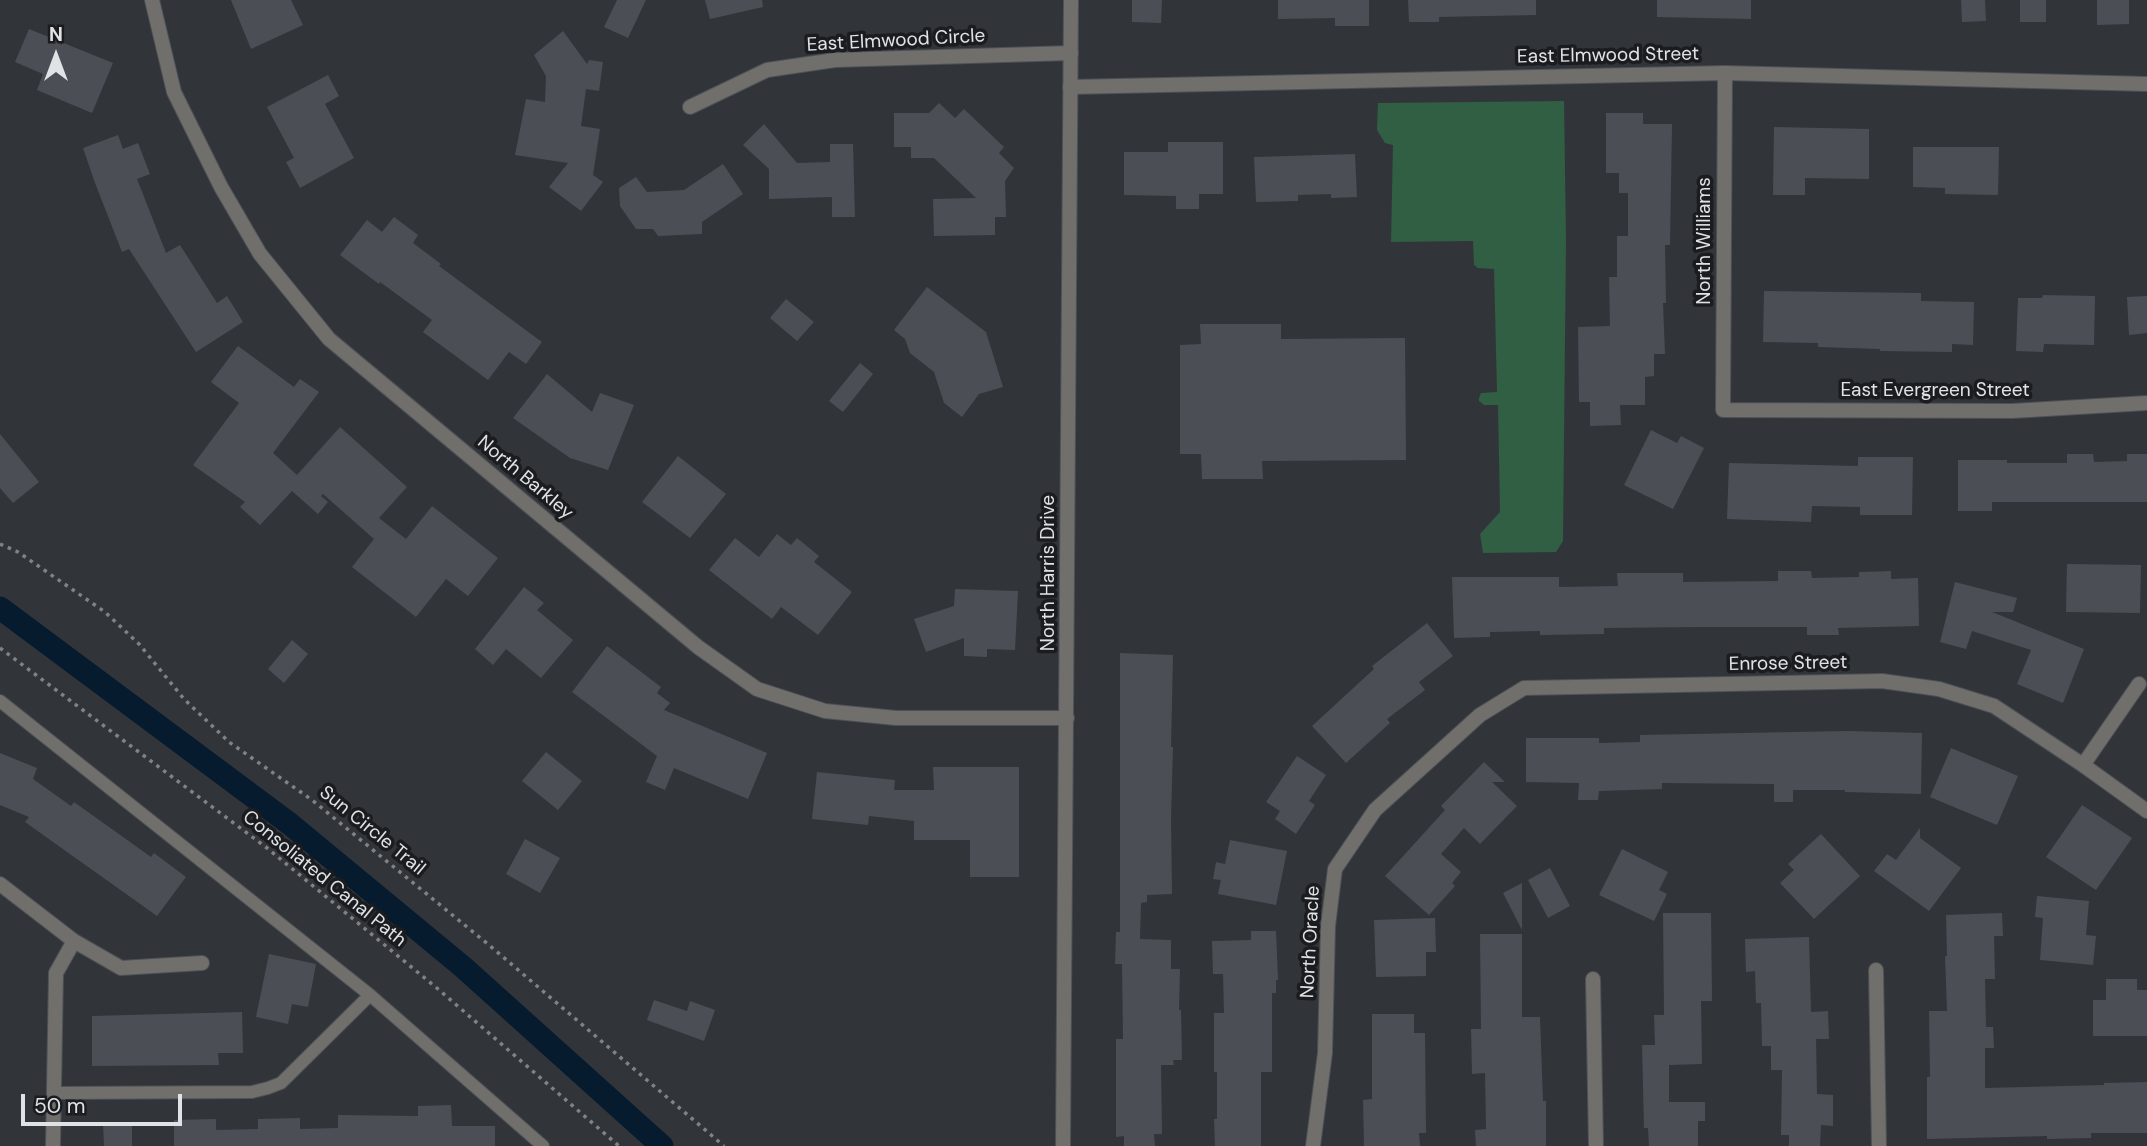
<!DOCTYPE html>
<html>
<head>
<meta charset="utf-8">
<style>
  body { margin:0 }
  #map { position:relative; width:2147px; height:1146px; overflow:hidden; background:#31353a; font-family:"DM Sans",sans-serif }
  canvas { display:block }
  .north { position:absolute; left:21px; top:21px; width:70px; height:70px; -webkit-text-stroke:5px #1b1c1f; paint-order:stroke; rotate:0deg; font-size:19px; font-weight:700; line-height:28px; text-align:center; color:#e0e3e6 }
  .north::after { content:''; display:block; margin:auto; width:24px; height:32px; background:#e0e3e6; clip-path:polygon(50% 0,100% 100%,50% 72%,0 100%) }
  .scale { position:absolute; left:21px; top:1094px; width:161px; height:32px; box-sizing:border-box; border:4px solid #e0e3e6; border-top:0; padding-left:9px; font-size:21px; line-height:24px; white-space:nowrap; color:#e0e3e6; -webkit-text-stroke:5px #1b1c1f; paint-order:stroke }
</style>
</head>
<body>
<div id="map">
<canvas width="2147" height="1146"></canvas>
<div class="north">N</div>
<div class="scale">50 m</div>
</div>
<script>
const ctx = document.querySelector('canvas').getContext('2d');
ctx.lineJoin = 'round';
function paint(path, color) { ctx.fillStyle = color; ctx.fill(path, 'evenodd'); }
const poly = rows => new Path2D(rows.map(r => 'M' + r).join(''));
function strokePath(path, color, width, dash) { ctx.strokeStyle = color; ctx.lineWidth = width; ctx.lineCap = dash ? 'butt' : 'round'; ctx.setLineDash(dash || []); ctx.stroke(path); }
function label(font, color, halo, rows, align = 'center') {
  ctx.font = font + ' "DM Sans",sans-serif'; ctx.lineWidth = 7; ctx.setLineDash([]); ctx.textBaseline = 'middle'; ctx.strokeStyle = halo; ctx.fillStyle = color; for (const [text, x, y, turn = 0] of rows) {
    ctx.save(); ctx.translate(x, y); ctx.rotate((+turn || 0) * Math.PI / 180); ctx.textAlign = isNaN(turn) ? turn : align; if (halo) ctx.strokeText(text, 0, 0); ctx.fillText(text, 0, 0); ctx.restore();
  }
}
paint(poly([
  [1564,101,1566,239,1563,541,1556,552,1483,553,1480,534,1500,512,1498,405,1484,405,1479,401,1479,398,1481,393,1497,392,1494,269,1478,268,1474,265,1473,241,1391,242,1393,145,1385,143,1377,130,1378,103]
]), '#305f43');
strokePath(poly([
  [0,608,290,824,463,967,662,1146]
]), '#061b2e', 23);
paint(poly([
  [231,0,291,0,303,25,251,49],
  [617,0,646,0,628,38,604,27],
  [705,0,762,0,763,7,710,19],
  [1132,0,1162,0,1161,23,1132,22],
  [1278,0,1369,0,1369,26,1335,26,1335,18,1278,19],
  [1408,0,1536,0,1536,15,1439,17,1439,22,1409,22],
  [1657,0,1751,0,1751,19,1657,17],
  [1961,0,1985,0,1986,21,1962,22],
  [2020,0,2046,0,2046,22,2020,22],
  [2097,0,2129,0,2129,24,2097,25],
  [29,29,113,63,92,113,37,90,43,74,15,62],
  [563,31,587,64,589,60,603,62,599,91,586,89,581,126,600,129,593,175,603,182,581,211,549,187,568,163,515,155,526,99,545,102,546,76,534,55],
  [328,75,339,96,325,104,354,158,300,188,286,162,294,158,267,107],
  [939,103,955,118,964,109,1004,147,999,153,1014,168,1005,181,1006,217,995,217,995,235,934,236,933,199,976,198,934,158,911,158,911,147,894,147,894,113,929,113],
  [1606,113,1643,113,1643,124,1672,124,1670,245,1665,245,1666,303,1663,303,1665,354,1654,354,1654,376,1645,377,1645,405,1620,405,1621,425,1590,426,1590,402,1579,402,1578,327,1610,326,1609,277,1617,277,1617,236,1628,236,1628,193,1619,193,1619,173,1606,173],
  [764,124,797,163,830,162,830,144,853,144,855,217,832,217,832,197,769,199,769,169,743,145],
  [1774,127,1869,129,1869,179,1805,178,1805,195,1773,195],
  [118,135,123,149,138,143,150,174,137,179,166,253,180,245,217,303,227,296,243,322,196,352,129,249,122,252,95,183,83,148],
  [1168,142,1223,142,1223,194,1199,194,1199,209,1176,209,1176,196,1124,195,1124,152,1168,152],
  [1913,147,1999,147,1998,195,1945,194,1945,188,1913,187],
  [1355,154,1357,197,1331,198,1331,194,1298,195,1298,201,1256,202,1254,157],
  [723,164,743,194,702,222,702,234,658,236,653,229,636,229,620,206,619,188,636,177,647,192,684,190],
  [394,217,418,235,413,243,441,264,439,266,542,342,526,364,509,352,488,380,423,332,432,320,380,282,379,284,340,255,367,220,382,232],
  [927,287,986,332,1003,387,979,394,962,417,944,403,934,372,910,353,905,339,894,330],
  [1764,291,1921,293,1921,301,1974,302,1973,345,1952,344,1952,352,1880,351,1880,349,1818,347,1818,343,1763,342],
  [2043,295,2095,296,2094,345,2044,344,2043,352,2016,351,2018,298,2042,298],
  [2147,296,2147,333,2129,335,2127,297],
  [786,299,814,322,797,341,770,318],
  [1200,324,1281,324,1281,339,1405,338,1406,460,1262,461,1263,479,1202,479,1201,454,1180,454,1180,345,1201,344],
  [238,346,294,387,300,379,319,392,273,453,297,475,340,427,407,487,379,518,406,539,432,506,498,558,468,596,446,579,416,617,352,567,374,539,323,494,321,496,328,502,318,514,292,491,260,525,240,507,245,502,193,465,239,403,211,382],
  [860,363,873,374,843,412,829,401],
  [547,374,592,412,600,393,634,405,608,470,570,458,513,418],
  [1651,430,1677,443,1681,436,1704,448,1673,509,1624,485],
  [0,434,39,482,13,503,0,488],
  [2067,454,2093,454,2094,462,2127,461,2127,454,2147,454,2147,502,1992,502,1992,511,1958,511,1958,460,2007,460,2007,463,2067,463],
  [678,456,726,494,690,538,642,502],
  [1858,457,1913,457,1912,515,1860,515,1860,507,1812,506,1811,522,1727,519,1729,463,1858,466],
  [777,534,791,545,797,538,819,556,814,562,852,592,818,635,781,607,772,619,709,570,735,538,759,557],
  [2067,564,2141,565,2140,613,2066,612],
  [1778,571,1811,571,1812,578,1859,577,1859,572,1891,571,1891,579,1918,578,1919,626,1838,628,1839,635,1807,635,1807,627,1698,627,1604,628,1604,634,1540,635,1540,631,1490,632,1490,637,1454,638,1452,577,1559,577,1559,587,1618,586,1617,573,1683,573,1683,582,1778,581],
  [1955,582,2017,598,2013,612,1992,612,2084,649,2063,703,2017,684,2031,650,1972,631,1966,649,1940,642],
  [524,587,544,603,537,610,573,640,541,678,506,649,493,665,475,649],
  [955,589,1018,591,1015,650,987,649,987,657,964,656,964,638,926,652,914,619,954,606],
  [1427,623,1453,656,1419,682,1425,690,1387,719,1390,723,1346,763,1312,726,1374,669,1372,666],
  [292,640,308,654,284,683,268,669],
  [607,646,661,687,657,693,670,703,664,710,767,753,748,799,674,768,665,790,646,782,657,756,572,692],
  [1120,653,1173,655,1171,747,1173,747,1171,818,1172,894,1147,895,1147,902,1141,903,1140,939,1171,940,1171,969,1180,969,1179,1010,1181,1010,1182,1060,1173,1060,1174,1065,1161,1065,1162,1134,1154,1134,1155,1146,1124,1146,1124,1136,1116,1137,1116,1039,1123,1039,1122,964,1115,964,1116,932,1120,932],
  [1847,731,1922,733,1921,794,1845,792,1845,790,1793,790,1793,802,1774,802,1774,784,1662,783,1662,789,1599,791,1598,800,1578,800,1579,783,1526,782,1526,738,1599,738,1599,743,1640,742,1640,735],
  [1951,748,2018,776,1997,825,1930,797],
  [546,752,582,781,558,810,522,781],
  [0,753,37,768,33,779,71,806,74,802,151,857,154,853,186,877,157,916,25,822,29,817,0,805],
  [1297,756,1326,775,1309,801,1315,805,1296,834,1275,819,1280,811,1266,802],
  [1484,762,1505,782,1492,782,1517,806,1480,844,1464,828,1441,854,1461,872,1452,883,1455,886,1429,915,1385,876,1445,810,1441,806],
  [933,767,1019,767,1019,877,970,877,970,840,914,840,914,821,869,816,868,825,812,819,817,772,895,780,894,790,934,790],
  [2082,805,2132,838,2096,890,2046,857],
  [1920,828,1920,838,1961,868,1929,911,1874,871,1887,854,1896,860],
  [1821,834,1860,876,1814,919,1780,883,1794,870,1788,864],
  [525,839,560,858,540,893,506,874],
  [1230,840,1287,851,1276,905,1218,894,1221,880,1213,879,1216,862,1225,864],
  [1622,849,1668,872,1659,890,1667,894,1654,921,1599,895],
  [1550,868,1570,906,1548,918,1528,880],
  [1522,883,1522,930,1503,893],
  [2037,896,2089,901,2086,935,2096,936,2093,965,2040,960,2043,918,2035,917],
  [1663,913,1711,913,1712,1001,1701,1001,1702,1064,1669,1065,1669,1102,1705,1102,1705,1121,1698,1121,1698,1146,1649,1146,1648,1128,1644,1128,1642,1045,1655,1045,1654,1015,1664,1015],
  [2002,913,2003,936,1994,936,1995,979,1985,979,1986,1027,1993,1027,1994,1048,1985,1048,1985,1088,2104,1085,2104,1083,2147,1082,2147,1133,2091,1133,2091,1138,2047,1139,2047,1136,1927,1139,1927,1077,1930,1077,1929,1011,1947,1011,1945,956,1947,956,1946,915],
  [1435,918,1436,952,1426,952,1426,976,1376,977,1374,920],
  [1251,931,1276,931,1278,980,1276,980,1276,993,1272,993,1272,1072,1261,1072,1261,1146,1215,1146,1214,1119,1217,1119,1217,1072,1214,1072,1214,1013,1224,1013,1223,974,1213,974,1212,941,1251,940],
  [1480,934,1522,934,1522,1017,1540,1017,1543,1101,1546,1101,1546,1146,1476,1146,1475,1130,1486,1129,1485,1073,1472,1074,1471,1029,1481,1029],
  [1809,937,1811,1012,1828,1011,1829,1039,1816,1039,1817,1094,1833,1095,1833,1126,1821,1125,1820,1146,1789,1146,1789,1135,1781,1135,1782,1070,1771,1070,1771,1046,1762,1046,1761,1003,1756,1003,1755,971,1746,972,1745,939],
  [269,954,316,964,308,1007,292,1004,288,1024,256,1017],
  [2106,979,2137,979,2137,990,2147,990,2147,1036,2093,1036,2093,1000,2106,1000],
  [654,1000,687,1011,690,1001,715,1010,704,1041,647,1020],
  [242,1012,243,1053,218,1053,219,1065,92,1066,92,1016],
  [1372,1014,1414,1014,1414,1033,1425,1033,1426,1133,1419,1133,1420,1146,1364,1146,1363,1100,1372,1099],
  [451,1105,452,1126,495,1126,495,1146,174,1146,174,1120,216,1119,216,1130,258,1129,258,1119,300,1118,300,1129,338,1128,338,1115,418,1116,418,1106],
  [132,1122,132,1146,104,1146,103,1123]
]), '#4b4f55');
const service = poly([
  [0,701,370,995,543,1146],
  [54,1093,252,1092,268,1088,281,1083,370,995]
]);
const minor = poly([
  [152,0,174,92,221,187,260,254,329,339,698,647,757,689,825,711,896,718,1067,718],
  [1725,73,1723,410,2012,411,2147,403],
  [1070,87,1725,73,2147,84],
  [690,107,767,70,835,60,1071,53],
  [2083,765,2139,684],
  [0,884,74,941,121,968,202,963],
  [1876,970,1879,1146],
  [1593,979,1596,1146],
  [53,1146,56,973,74,941],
  [1313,1146,1325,1053,1328,926,1335,869,1375,810,1480,715,1524,688,1882,681,1939,689,1994,706,2083,765,2147,811]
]);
const tertiary = poly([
  [1063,1146,1071,0]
]);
strokePath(service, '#4d5156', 14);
strokePath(minor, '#4d5156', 16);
strokePath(tertiary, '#4d5156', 16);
strokePath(poly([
  [0,544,18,552,105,612,139,644,184,699,229,742,312,800,489,945,724,1146],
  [0,648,267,848,438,989,619,1146]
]), '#7f8387', 3.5, [3.5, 5]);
strokePath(service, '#706f6c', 12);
strokePath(minor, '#706f6c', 14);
strokePath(tertiary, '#706f6c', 14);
label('19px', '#e0e3e6', '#1b1c1f', [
  ["East Elmwood Circle",896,41,-3],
  ["East Elmwood Street",1608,56,-1],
  ["North Williams",1705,241,-90],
  ["East Evergreen Street",1935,391],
  ["North Barkley",525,478,40],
  ["North Harris Drive",1049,573,-90],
  ["Enrose Street",1788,664,-1],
  ["Sun Circle Trail",372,831,39],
  ["Consoliated Canal Path",324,879,39],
  ["North Oracle",1311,942,-87]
]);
</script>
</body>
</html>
